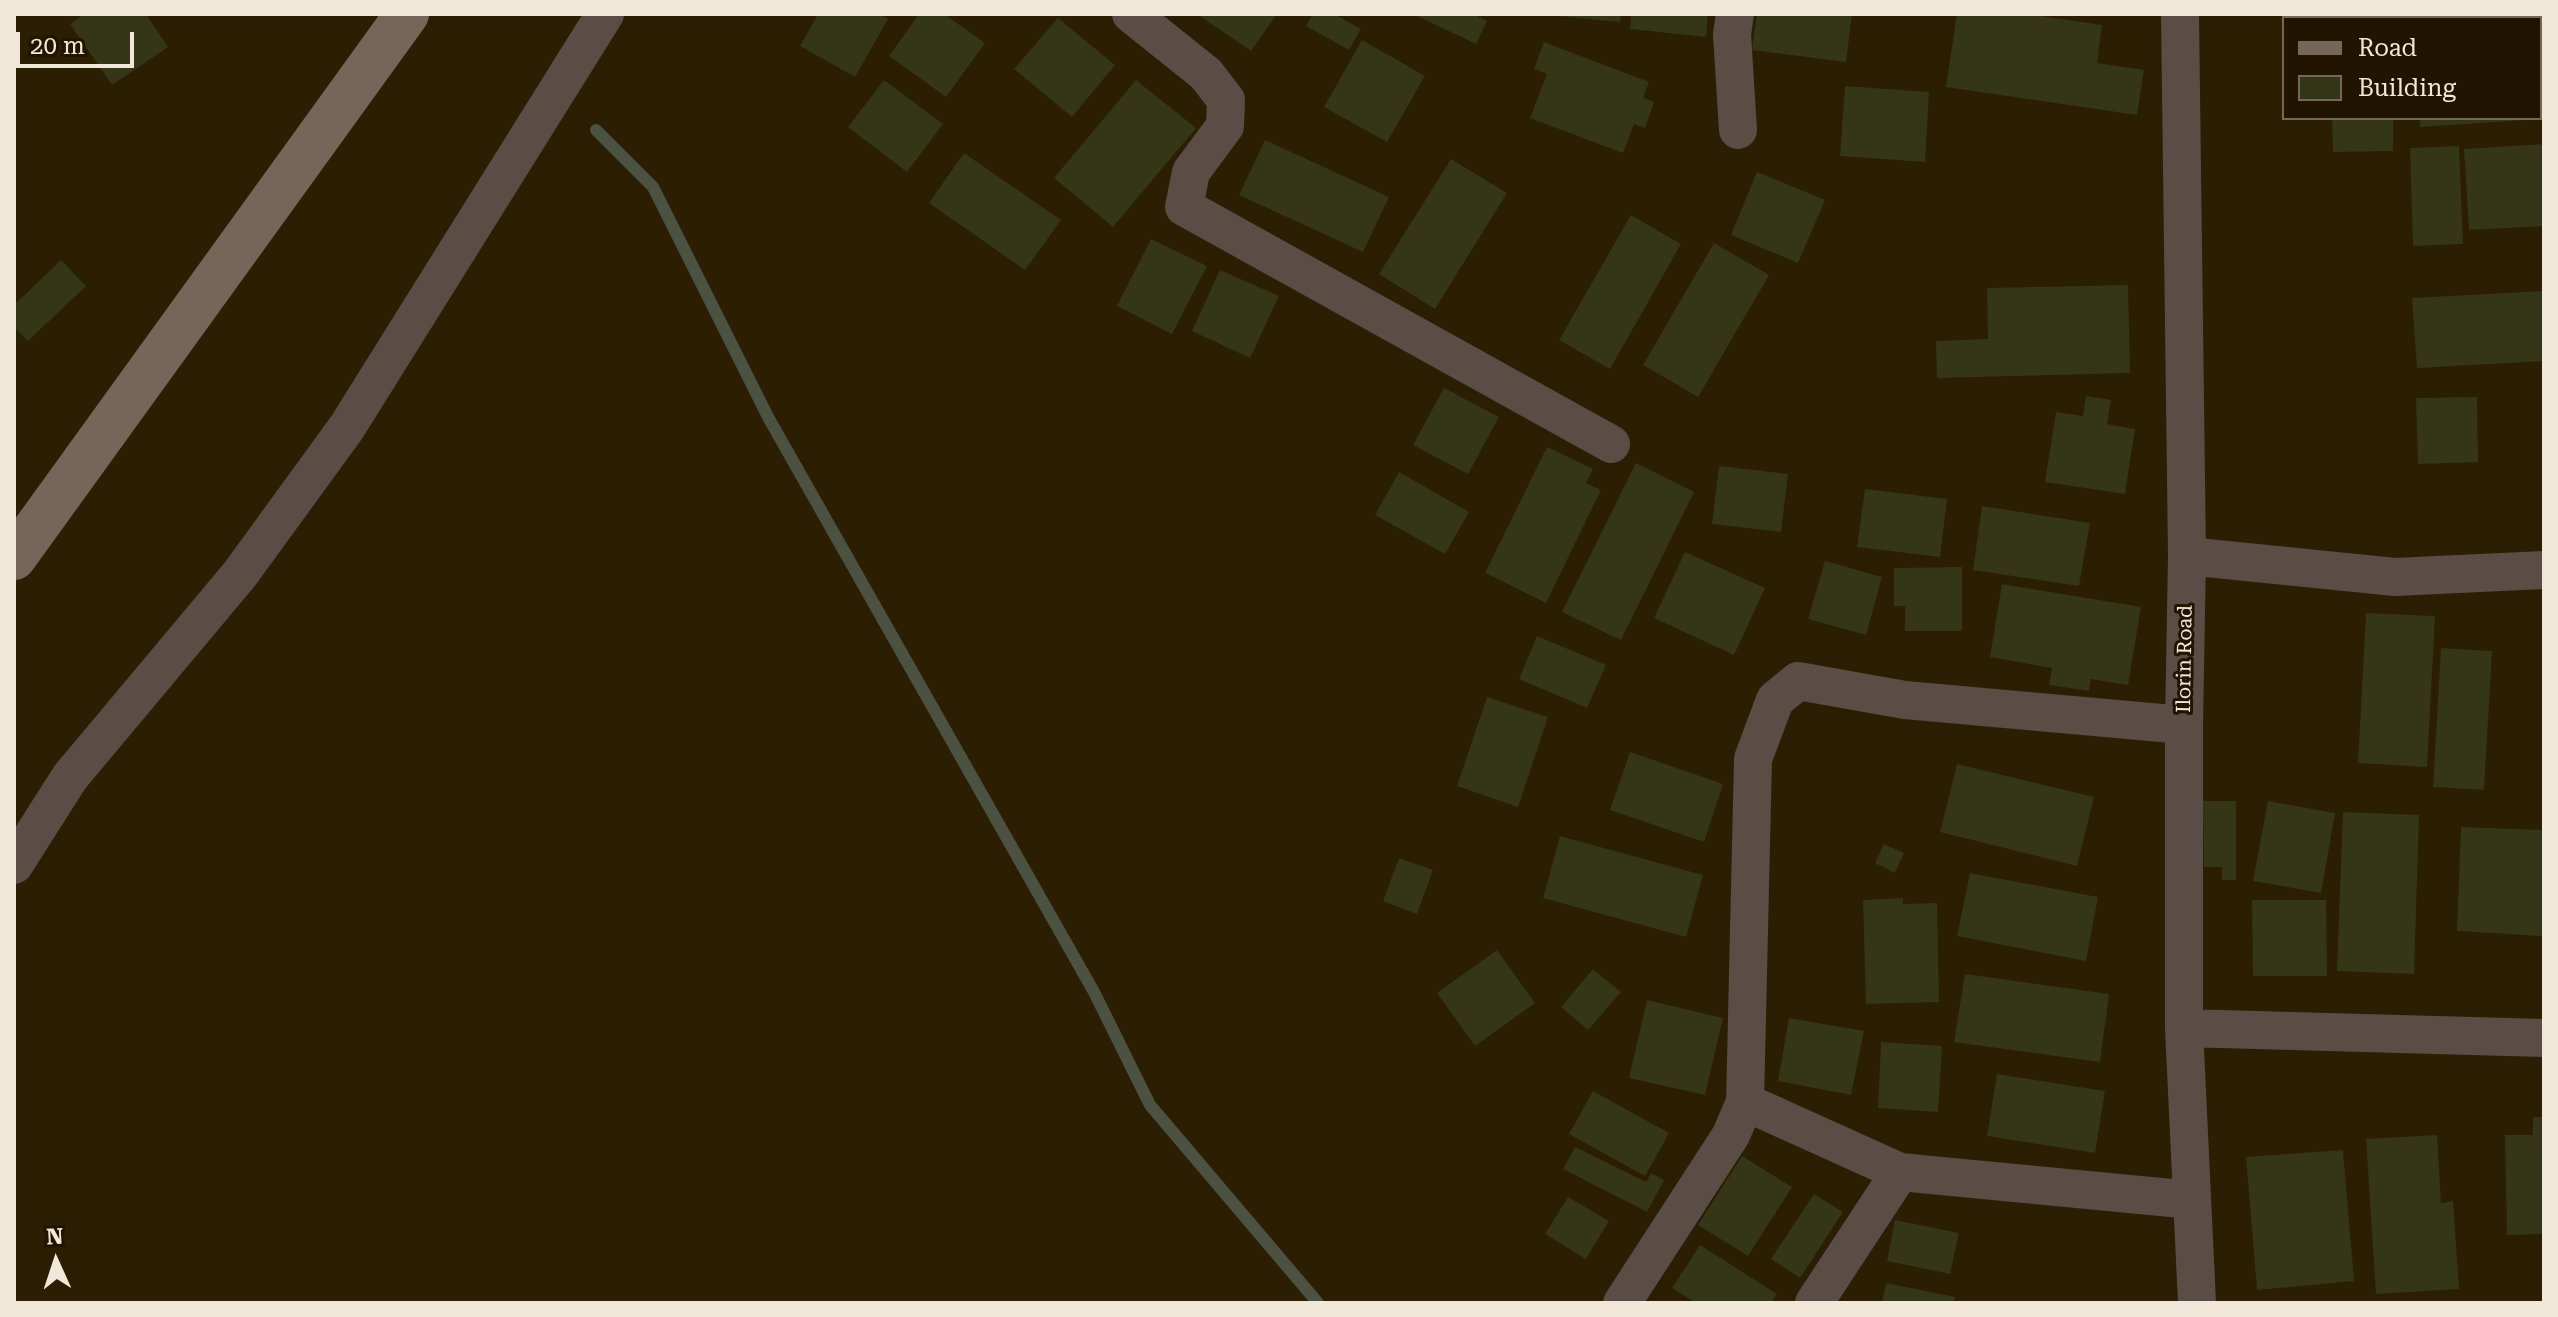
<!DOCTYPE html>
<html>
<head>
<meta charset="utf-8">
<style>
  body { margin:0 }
  #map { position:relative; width:2558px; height:1317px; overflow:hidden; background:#2b1e03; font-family:"Roboto Serif",serif }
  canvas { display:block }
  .frame { position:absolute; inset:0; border:16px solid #f1e8d9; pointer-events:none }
  .legend { position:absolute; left:2282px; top:16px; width:260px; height:104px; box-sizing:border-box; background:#211400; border:2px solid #746957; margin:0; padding:10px 14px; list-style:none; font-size:24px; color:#f1e8d9 }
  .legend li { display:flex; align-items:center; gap:16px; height:40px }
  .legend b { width:40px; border:2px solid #746957 }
  .north { position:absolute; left:16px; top:1221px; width:80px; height:80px; -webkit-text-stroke:6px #211400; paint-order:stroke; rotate:357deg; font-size:22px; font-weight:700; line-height:32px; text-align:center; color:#f1e8d9 }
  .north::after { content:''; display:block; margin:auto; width:28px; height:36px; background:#f1e8d9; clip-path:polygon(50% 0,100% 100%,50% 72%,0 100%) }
  .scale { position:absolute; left:16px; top:32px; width:118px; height:36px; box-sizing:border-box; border:4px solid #f1e8d9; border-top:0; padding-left:10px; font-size:24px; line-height:28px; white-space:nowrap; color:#f1e8d9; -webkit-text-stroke:6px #211400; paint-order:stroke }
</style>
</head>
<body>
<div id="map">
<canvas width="2558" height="1317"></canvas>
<div class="frame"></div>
<ul class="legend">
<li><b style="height:10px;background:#786559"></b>Road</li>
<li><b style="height:22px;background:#353517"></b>Building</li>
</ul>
<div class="north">N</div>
<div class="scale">20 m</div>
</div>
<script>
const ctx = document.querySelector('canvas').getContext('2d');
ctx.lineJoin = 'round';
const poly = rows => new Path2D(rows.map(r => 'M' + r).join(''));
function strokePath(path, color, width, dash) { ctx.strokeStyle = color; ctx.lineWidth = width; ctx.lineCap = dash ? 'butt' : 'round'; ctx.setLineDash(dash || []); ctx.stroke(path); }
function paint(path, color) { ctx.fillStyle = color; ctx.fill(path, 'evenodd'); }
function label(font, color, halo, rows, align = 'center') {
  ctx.font = font + ' "Roboto Serif",serif'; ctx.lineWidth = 6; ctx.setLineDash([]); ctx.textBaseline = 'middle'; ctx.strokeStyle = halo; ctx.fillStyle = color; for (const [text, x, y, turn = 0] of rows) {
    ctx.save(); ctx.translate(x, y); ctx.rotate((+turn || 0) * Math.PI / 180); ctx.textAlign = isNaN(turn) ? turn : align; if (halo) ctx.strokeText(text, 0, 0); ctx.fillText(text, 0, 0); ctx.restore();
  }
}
strokePath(poly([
  [596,130,653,187,768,417,1094,992,1150,1105,1318,1303]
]), '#4c5241', 12);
paint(poly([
  [84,14,146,14,168,47,112,85,70,24],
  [818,14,880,14,888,19,855,77,800,46],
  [919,14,944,14,985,43,946,97,889,56],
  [1197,14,1277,14,1251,51],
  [1313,14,1334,14,1361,29,1349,50,1306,26],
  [1413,14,1473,14,1487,21,1476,44],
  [1557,14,1621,14,1620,22,1557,16],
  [1631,14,1708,14,1706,37,1630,29],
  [1757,14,1852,14,1846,62,1752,50],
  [1957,14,2027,14,2102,25,2097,63,2144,70,2137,115,1946,87],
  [1058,18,1115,65,1072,117,1014,69],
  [2540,33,2544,33,2544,119,2540,119],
  [1362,40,1425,76,1387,142,1324,107],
  [1544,42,1649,82,1643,98,1654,102,1645,128,1634,124,1623,153,1530,118,1547,74,1534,69],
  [884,80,943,124,907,172,848,127],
  [1136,80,1196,128,1113,227,1054,178],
  [1845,86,1929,92,1925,162,1840,156],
  [2332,118,2393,118,2393,151,2333,152],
  [2420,118,2526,118,2526,120,2420,127],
  [1265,140,1389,197,1363,252,1239,195],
  [2544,144,2544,226,2469,230,2464,149],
  [2459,146,2463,244,2413,246,2410,148],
  [964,153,1061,220,1025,270,929,203],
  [1451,159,1507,193,1435,309,1379,274],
  [1757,172,1825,200,1798,263,1731,235],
  [1631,215,1681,244,1610,369,1559,340],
  [1151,239,1207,266,1172,334,1117,306],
  [1714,243,1769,275,1698,397,1643,365],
  [61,260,86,286,28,341,14,327,14,305],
  [1220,270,1279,296,1250,358,1192,331],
  [2128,285,2130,373,1937,378,1936,341,1988,339,1987,288],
  [2544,291,2544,361,2417,368,2412,298],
  [1444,388,1499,417,1468,474,1413,445],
  [2086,396,2111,400,2107,424,2135,429,2125,494,2045,482,2056,412,2083,416],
  [2477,397,2478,462,2418,464,2416,398],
  [1547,447,1593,469,1586,483,1601,490,1546,603,1485,573],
  [1636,463,1694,492,1621,640,1562,612],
  [1719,466,1788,474,1781,532,1712,524],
  [1399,472,1469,512,1445,554,1375,515],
  [1865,489,1947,499,1940,557,1857,547],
  [1982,506,2090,523,2079,586,1973,570],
  [1685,552,1765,588,1734,655,1654,618],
  [1825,561,1882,577,1866,635,1808,619],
  [1962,567,1962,631,1905,631,1905,606,1894,606,1894,568],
  [2002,584,2141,607,2128,685,2091,679,2089,691,2049,685,2052,668,1990,657],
  [2366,613,2435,616,2427,767,2358,763],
  [1537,636,1606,665,1587,708,1519,679],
  [2441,648,2492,651,2484,790,2433,787],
  [1487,697,1548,717,1518,807,1457,786],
  [1630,752,1723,784,1704,842,1610,810],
  [1957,764,2094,797,2077,866,1940,832],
  [2203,801,2236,801,2236,880,2222,880,2222,867,2204,867],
  [2268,801,2335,813,2321,893,2253,881],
  [2343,812,2419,815,2414,974,2337,971],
  [2461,827,2544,830,2542,936,2457,931],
  [1560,836,1703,875,1686,937,1543,898],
  [1884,844,1904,853,1895,873,1875,863],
  [1399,858,1433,870,1417,914,1383,901],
  [1970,873,2098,897,2086,961,1957,936],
  [1903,898,1903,904,1937,903,1939,1002,1866,1004,1863,900],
  [2252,900,2326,900,2327,976,2253,976],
  [1497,950,1535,1003,1475,1046,1437,993],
  [1593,969,1621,992,1588,1030,1561,1007],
  [1965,974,2109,994,2100,1062,1954,1042],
  [1647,1000,1723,1018,1705,1095,1629,1078],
  [1789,1018,1864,1031,1851,1095,1778,1081],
  [1881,1042,1942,1046,1938,1112,1878,1108],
  [1997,1074,2105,1091,2095,1153,1987,1136],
  [1593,1091,1669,1133,1645,1176,1569,1134],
  [2533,1117,2544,1117,2544,1234,2507,1235,2505,1135,2533,1135],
  [2437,1135,2441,1203,2453,1201,2459,1289,2376,1294,2366,1139],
  [1575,1147,1646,1182,1651,1173,1664,1180,1647,1212,1563,1169],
  [2343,1150,2354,1281,2257,1290,2246,1157],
  [1742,1156,1792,1187,1748,1256,1698,1225],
  [1814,1194,1843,1212,1800,1278,1771,1259],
  [1568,1197,1609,1221,1586,1259,1545,1234],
  [1895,1220,1959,1233,1950,1274,1887,1261],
  [1700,1245,1777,1294,1771,1303,1696,1303,1672,1288],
  [1886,1283,1955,1297,1954,1303,1882,1303]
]), '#353517');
strokePath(poly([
  [1131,14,1206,74,1226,100,1225,126,1191,172,1184,207,1611,444],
  [1735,14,1732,34,1738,130],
  [2180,14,2187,556,2184,725,2184,1028,2197,1303],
  [2187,556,2395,577,2544,570],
  [14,865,70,777,240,574,347,427,605,14],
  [2184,1028,2544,1038],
  [1745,1102,1900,1172,2192,1200],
  [1622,1303,1731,1135,1745,1102,1753,759,1775,700,1798,681,1905,700,2184,725],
  [1814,1303,1900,1172]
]), '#594d45', 38);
strokePath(poly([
  [14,558,407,14]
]), '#786559', 44);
label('20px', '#f1e8d9', '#211400', [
  ["Ilorin Road",2185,659,-89]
]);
</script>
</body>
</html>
